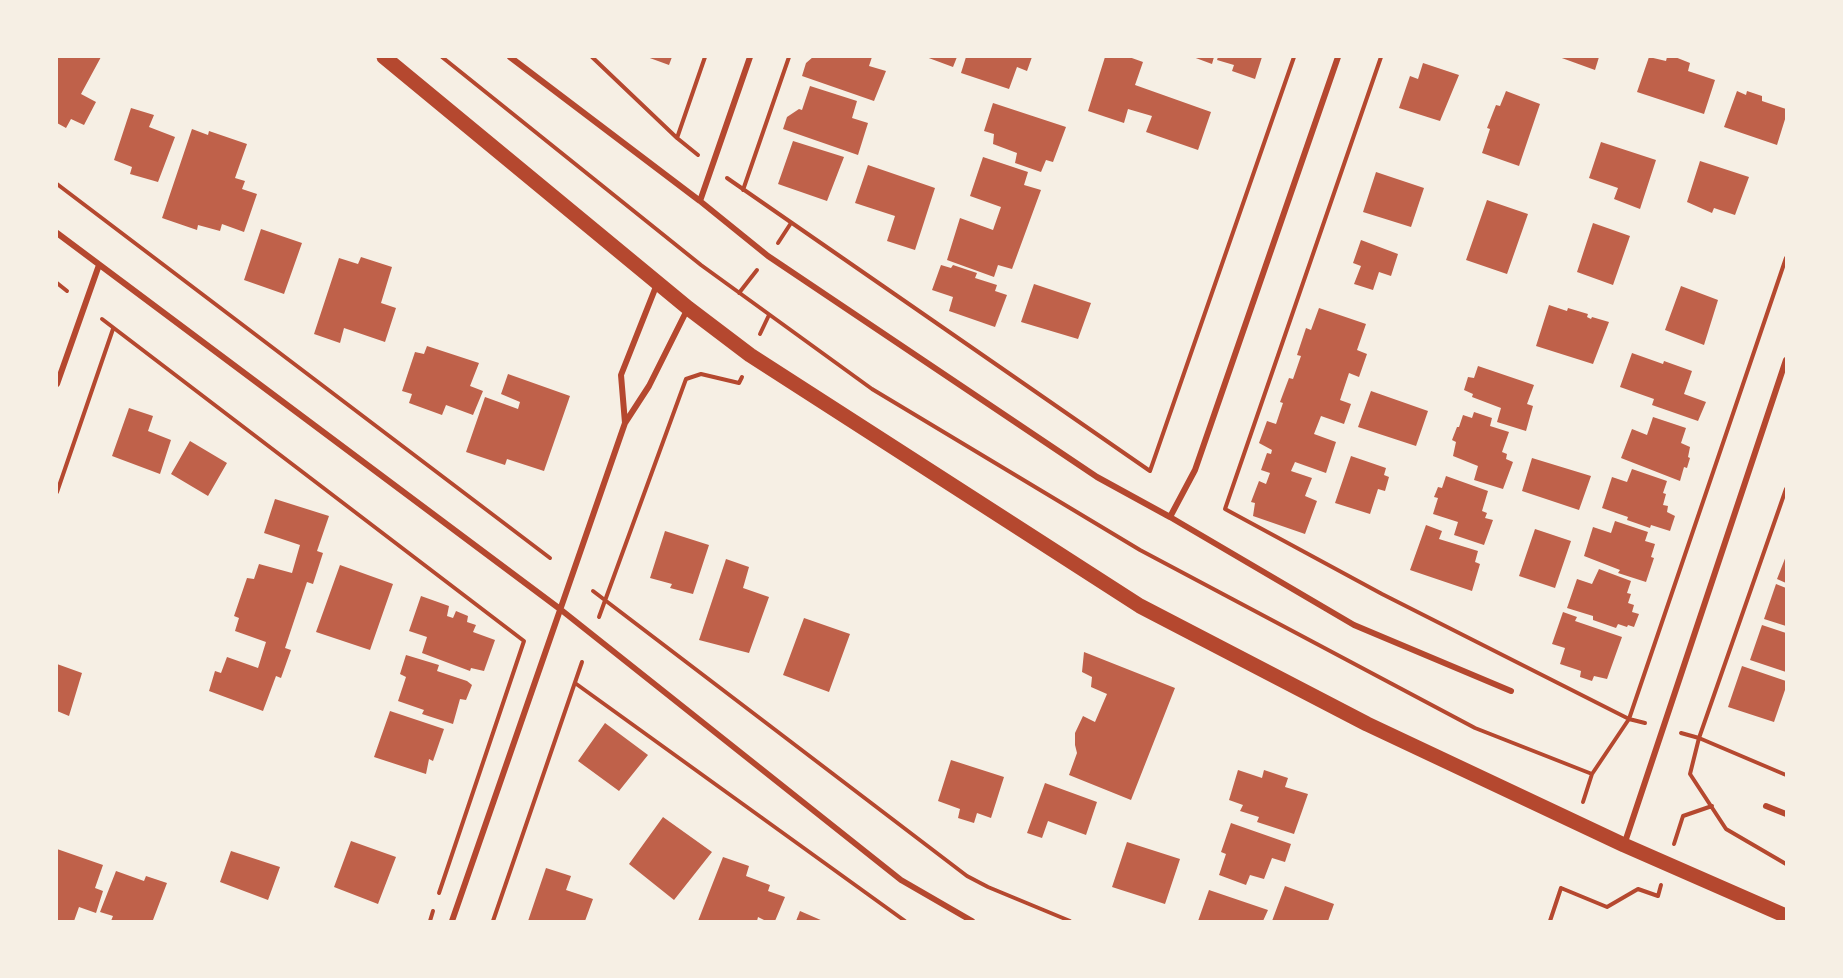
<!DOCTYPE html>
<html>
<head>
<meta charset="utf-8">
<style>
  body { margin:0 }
  #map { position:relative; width:1843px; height:978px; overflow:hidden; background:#f6efe4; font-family:"Libre Baskerville",serif }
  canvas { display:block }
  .frame { position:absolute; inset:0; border:58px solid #f6efe4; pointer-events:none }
</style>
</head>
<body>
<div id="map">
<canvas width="1843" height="978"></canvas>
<div class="frame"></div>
</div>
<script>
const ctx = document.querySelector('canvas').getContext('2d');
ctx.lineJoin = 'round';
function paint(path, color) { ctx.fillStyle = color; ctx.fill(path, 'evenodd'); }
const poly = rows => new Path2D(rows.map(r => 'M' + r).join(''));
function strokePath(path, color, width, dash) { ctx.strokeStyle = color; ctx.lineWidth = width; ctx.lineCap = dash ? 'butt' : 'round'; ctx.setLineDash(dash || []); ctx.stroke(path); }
paint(poly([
  [57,57,101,57,81,94,96,102,84,125,71,119,66,128,57,123],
  [647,57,672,57,669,65],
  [813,57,872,57,869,66,886,71,874,101,802,76,806,63],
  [926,57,957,57,953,67],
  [966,57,1032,57,1027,71,1017,67,1009,89,961,73],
  [1105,57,1129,57,1143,62,1135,85,1211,112,1198,150,1146,132,1152,116,1128,109,1124,123,1088,111],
  [1193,57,1214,57,1212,64],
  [1218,57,1262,57,1255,79,1232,71,1234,65,1217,60],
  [1559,57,1599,57,1595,70],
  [1649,57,1666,61,1667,57,1675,57,1690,63,1688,71,1715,80,1704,114,1637,92],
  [1423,63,1459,75,1440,121,1399,108,1410,76,1418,79],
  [810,86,857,101,852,118,868,123,858,155,783,129,787,117,799,109,802,110],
  [1506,91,1540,104,1519,166,1482,153,1490,129,1487,128,1496,105,1500,106],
  [1737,91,1746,95,1747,91,1762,96,1762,101,1786,109,1786,116,1777,145,1724,127],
  [993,103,1066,127,1053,162,1046,160,1041,172,1015,163,1017,153,993,144,994,134,984,131],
  [131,108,154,115,149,127,175,137,158,182,130,174,132,167,114,160],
  [192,129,208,135,209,131,247,144,235,178,245,181,242,189,257,194,244,232,222,224,220,231,198,225,197,230,162,218],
  [793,141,844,157,827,201,778,184],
  [1601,142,1656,160,1640,209,1614,199,1618,188,1589,178],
  [983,157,1028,172,1024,185,1041,190,1012,269,998,265,994,277,947,260,960,218,993,230,1001,207,970,196],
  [1700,161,1749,177,1735,215,1714,208,1712,213,1687,202],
  [868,165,935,188,915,250,887,241,895,216,855,203],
  [1376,172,1424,188,1411,227,1363,212],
  [1487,200,1528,214,1507,274,1466,260],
  [1593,223,1630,236,1613,285,1577,272],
  [261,229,302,243,284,294,244,280],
  [1361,240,1398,254,1391,276,1379,272,1373,290,1354,284,1361,266,1353,263],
  [361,257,392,267,381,303,396,308,385,342,344,328,340,343,314,334,339,258,358,264],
  [941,265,951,268,953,265,977,273,975,278,997,285,995,291,1007,295,995,327,949,311,953,297,932,290],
  [1034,284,1091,303,1078,339,1021,322],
  [1681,286,1718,300,1704,345,1665,330],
  [1549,305,1567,311,1568,308,1588,314,1587,317,1591,319,1592,317,1609,322,1593,364,1536,346],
  [1319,308,1366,324,1357,350,1367,354,1359,377,1349,373,1340,400,1351,404,1344,424,1321,416,1314,434,1336,442,1326,473,1295,462,1291,471,1312,478,1305,496,1317,501,1305,534,1253,516,1255,503,1251,502,1259,481,1266,484,1270,473,1261,470,1267,453,1271,454,1272,450,1259,443,1267,421,1276,424,1283,403,1280,402,1289,378,1293,379,1301,356,1297,355,1306,328,1311,330],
  [427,346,479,363,470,386,483,391,473,415,446,405,442,415,409,403,412,394,402,391,415,352,424,354],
  [1632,353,1663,364,1664,361,1692,371,1684,394,1706,402,1698,421,1652,405,1654,399,1620,387],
  [1478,366,1534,385,1527,404,1533,406,1526,431,1497,422,1501,408,1472,397,1473,394,1464,390,1468,377,1474,378],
  [508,374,570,396,544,471,507,459,505,465,466,452,485,397,518,409,520,402,501,394],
  [1371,391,1428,411,1416,446,1358,427],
  [129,408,153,416,148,431,171,440,160,474,112,456],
  [1474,412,1492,418,1490,426,1509,432,1502,452,1507,454,1506,459,1513,462,1503,489,1474,480,1478,466,1453,456,1456,442,1452,440,1457,427,1459,427,1463,415,1472,418],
  [1653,417,1686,428,1681,443,1690,447,1688,457,1690,458,1687,468,1684,467,1680,481,1621,458,1632,429,1647,435],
  [190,441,227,463,208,496,171,474],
  [1351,456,1386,468,1384,475,1389,477,1385,491,1378,489,1370,514,1335,503],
  [1532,458,1591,476,1579,510,1522,491],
  [1632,469,1667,481,1663,493,1666,494,1663,505,1668,506,1667,512,1675,516,1670,531,1651,525,1650,528,1627,520,1628,517,1602,508,1612,477,1627,482],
  [1446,476,1488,491,1482,511,1487,513,1485,518,1493,520,1484,545,1454,535,1458,522,1433,514,1438,498,1434,497,1438,487,1442,488],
  [275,499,329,516,317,551,323,553,313,584,307,582,285,648,291,650,281,678,276,676,263,711,209,691,215,671,221,673,227,657,258,668,266,642,235,631,239,618,234,616,247,578,254,579,259,564,292,573,300,545,264,533],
  [1615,521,1648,532,1645,541,1655,544,1651,557,1654,558,1646,582,1618,573,1620,570,1584,556,1593,527,1611,533],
  [1426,525,1442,531,1439,539,1478,551,1475,562,1480,564,1472,591,1410,570],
  [1535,529,1571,541,1555,588,1519,576],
  [665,531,709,545,693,594,670,588,672,584,650,578],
  [1786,556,1786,583,1777,579],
  [726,559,749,567,743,588,769,597,749,653,699,640],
  [340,565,393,584,370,650,316,632],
  [1599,569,1631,581,1627,593,1631,594,1628,603,1634,605,1632,612,1639,614,1634,627,1628,625,1627,627,1618,624,1616,628,1593,620,1593,616,1567,608,1577,579,1592,584],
  [1776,584,1786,588,1786,626,1764,619],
  [421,596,449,606,447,616,453,618,456,611,468,616,467,622,476,625,473,632,495,640,484,671,471,668,470,671,422,653,427,637,409,631],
  [1563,612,1577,617,1575,621,1622,637,1607,679,1594,676,1592,681,1580,677,1581,671,1560,664,1565,648,1552,644],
  [804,618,850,634,829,692,783,675],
  [1762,625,1786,633,1786,672,1750,660],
  [1084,652,1175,688,1131,800,1069,775,1077,753,1075,745,1075,733,1083,716,1095,722,1107,694,1091,687,1092,677,1082,672],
  [406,655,439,665,437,671,467,681,472,685,466,700,460,699,453,724,422,714,424,710,398,701,406,677,400,674],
  [57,664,82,673,69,716,57,711],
  [1742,666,1786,681,1786,687,1774,722,1728,707],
  [390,711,444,729,433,761,429,759,426,774,374,757],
  [605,723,648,755,619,791,578,761],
  [951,760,1004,777,991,818,977,813,974,823,958,818,960,809,938,801],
  [1238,770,1262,778,1264,770,1288,778,1285,787,1308,794,1294,834,1257,822,1259,817,1240,811,1243,805,1229,800],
  [1045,783,1097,802,1086,835,1048,821,1042,838,1027,833],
  [663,817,712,852,674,900,629,864],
  [1231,823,1291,844,1285,862,1272,858,1264,879,1250,875,1246,885,1219,875,1226,854,1221,852],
  [351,841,396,857,378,904,334,887],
  [1127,842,1180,859,1165,904,1112,887],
  [57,849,103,865,95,888,103,891,96,913,79,907,74,921,57,921],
  [231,851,280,867,268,900,220,882],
  [723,857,749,866,746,876,770,885,768,891,785,897,775,921,766,921,758,917,757,921,698,921],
  [546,868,571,876,566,890,593,899,585,921,528,921],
  [116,871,144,881,146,876,167,883,153,920,111,921,113,916,100,912],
  [1285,886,1334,904,1328,921,1272,921],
  [1209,890,1268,910,1263,921,1198,921],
  [800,911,823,921,796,921]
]), '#bf614a');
strokePath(poly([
  [442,57,701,265,872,389,1140,550,1475,728,1592,774],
  [592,57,677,138,705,57],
  [1381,57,1225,509,1382,594,1629,719,1786,258],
  [677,138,698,155],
  [727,178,1150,471,1294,57],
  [57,184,550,558],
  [743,190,789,57],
  [778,243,791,223],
  [57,283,67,291],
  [739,293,757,270],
  [102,319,524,641,439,893],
  [760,334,769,315],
  [1786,489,1699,738,1786,775],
  [57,492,113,329],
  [593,591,967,876,988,887,1070,921],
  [599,617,686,379,701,374,739,383,742,377],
  [575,683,905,921],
  [1681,733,1699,738,1690,774,1726,829,1786,864],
  [1583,802,1592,774,1629,719,1645,723],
  [1674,844,1683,816,1712,806],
  [430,921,433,911],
  [493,921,582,662],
  [1550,921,1561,888,1607,907,1638,889,1658,896,1661,885]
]), '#b5482f', 4);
strokePath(poly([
  [510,57,700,201,768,256,1097,477,1170,517,1354,625,1511,691],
  [700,201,750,57],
  [57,233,560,609,901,880,972,921],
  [57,384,99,265],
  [625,423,621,375,657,284],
  [1170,517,1195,470,1338,57],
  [1766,806,1786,814],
  [1624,845,1786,360],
  [452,921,625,423,649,386,687,310]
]), '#b5482f', 6);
strokePath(poly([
  [384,57,688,308,750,355,1140,606,1367,724,1624,845,1786,916]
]), '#b5482f', 15);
</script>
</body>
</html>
